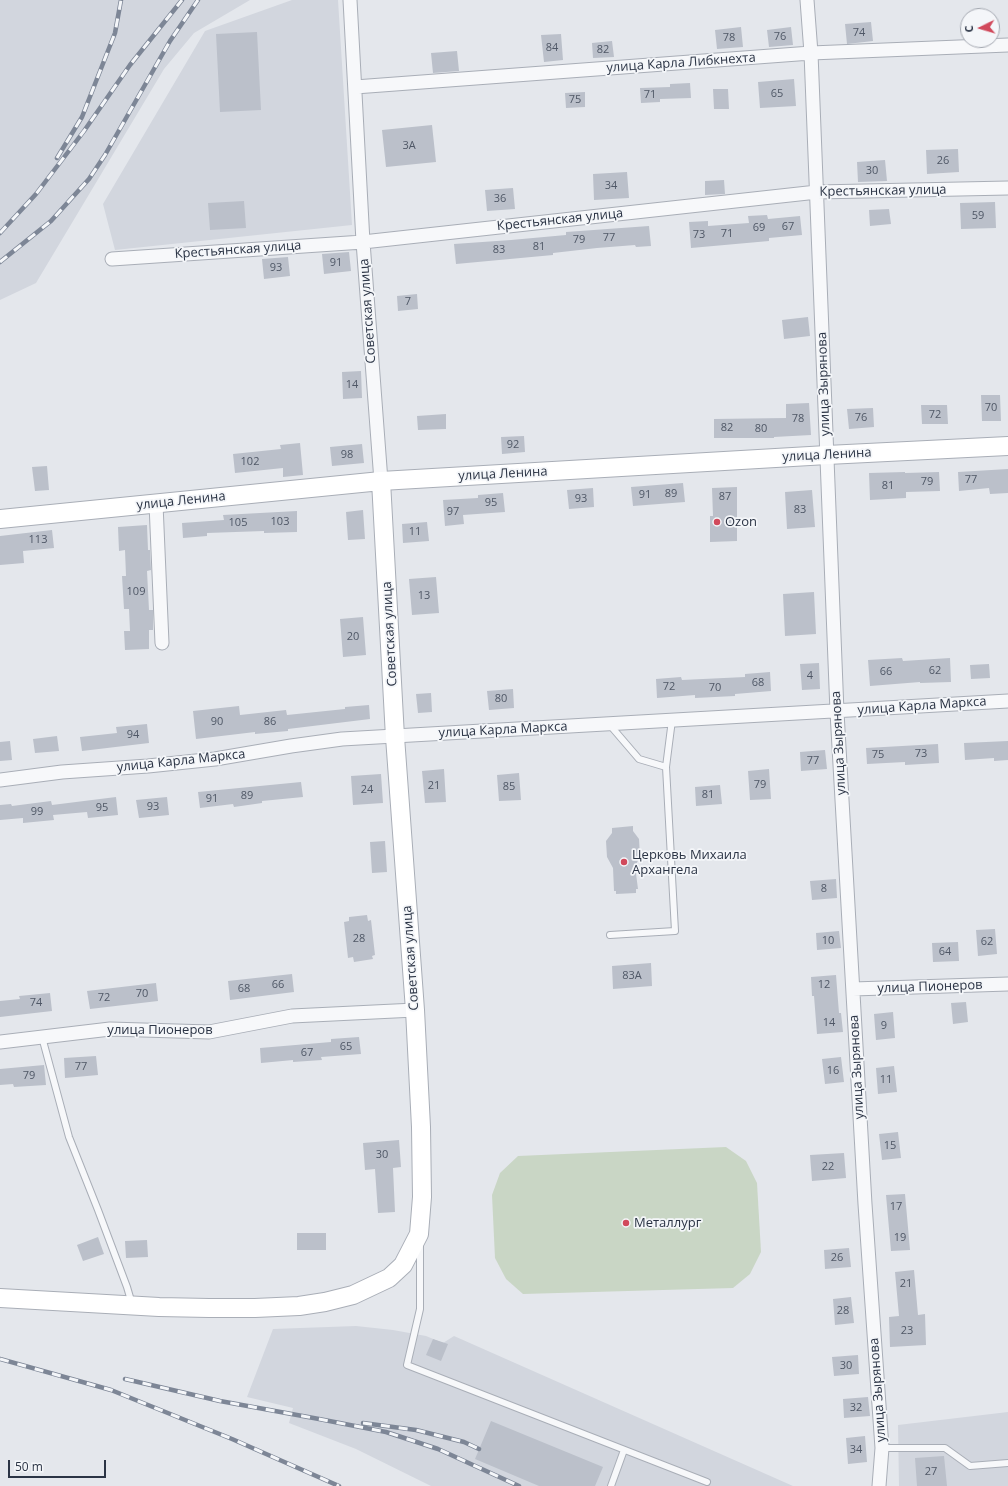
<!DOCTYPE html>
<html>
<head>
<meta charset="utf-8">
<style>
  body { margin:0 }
  #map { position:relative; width:1008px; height:1486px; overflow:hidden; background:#e4e7ec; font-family:"Open Sans",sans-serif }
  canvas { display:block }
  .north { position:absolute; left:960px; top:8px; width:40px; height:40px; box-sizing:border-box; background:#f4f6f9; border:1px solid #a4a8b1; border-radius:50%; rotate:265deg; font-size:11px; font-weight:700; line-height:16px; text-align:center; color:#2b3445 }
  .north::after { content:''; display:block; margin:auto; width:14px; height:18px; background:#d1495b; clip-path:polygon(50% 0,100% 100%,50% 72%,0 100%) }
  .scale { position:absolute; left:8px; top:1460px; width:98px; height:18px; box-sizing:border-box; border:2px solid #2b3445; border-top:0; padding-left:5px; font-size:12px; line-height:14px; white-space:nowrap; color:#2b3445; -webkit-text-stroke:3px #f4f6f9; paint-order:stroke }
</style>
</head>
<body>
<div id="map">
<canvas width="1008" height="1486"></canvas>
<div class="north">С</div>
<div class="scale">50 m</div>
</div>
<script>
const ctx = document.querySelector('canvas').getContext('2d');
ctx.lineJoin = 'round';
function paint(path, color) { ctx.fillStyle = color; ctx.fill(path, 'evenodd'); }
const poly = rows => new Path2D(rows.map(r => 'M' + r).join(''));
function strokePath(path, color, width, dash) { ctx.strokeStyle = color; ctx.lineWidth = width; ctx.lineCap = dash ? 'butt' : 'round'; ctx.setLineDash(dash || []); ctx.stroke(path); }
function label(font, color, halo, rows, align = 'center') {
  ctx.font = font + ' "Open Sans",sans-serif'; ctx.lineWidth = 3.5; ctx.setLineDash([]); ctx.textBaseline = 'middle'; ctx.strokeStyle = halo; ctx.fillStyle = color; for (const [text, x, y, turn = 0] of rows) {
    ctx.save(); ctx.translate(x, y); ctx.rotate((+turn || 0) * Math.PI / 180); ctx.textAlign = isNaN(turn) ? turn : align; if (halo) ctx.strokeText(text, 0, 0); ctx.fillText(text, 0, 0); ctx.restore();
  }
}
paint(poly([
  [0,0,250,0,194,33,164,69,36,283,0,300],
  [292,0,338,0,352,225,115,250,103,204,205,31],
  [356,1326,393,1330,426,1336,443,1343,454,1336,793,1486,431,1486,356,1449,289,1423,293,1408,247,1397,273,1329],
  [1008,1412,1008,1486,899,1486,898,1425]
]), '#d2d6de');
paint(poly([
  [726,1147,746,1161,757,1183,761,1252,750,1274,733,1288,523,1294,506,1279,495,1258,492,1195,500,1173,518,1156]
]), '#c9d6c5');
paint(poly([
  [871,22,873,41,847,44,845,24],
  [741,27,743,47,717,49,715,30],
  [791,27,793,45,769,47,767,30],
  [257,32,261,110,220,112,216,34],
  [561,34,563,60,544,62,541,35],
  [612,41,614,57,593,58,592,43],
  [457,51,459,71,433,73,431,53],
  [794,79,796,106,760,108,758,82],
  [690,83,691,98,660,99,660,102,641,103,640,88,670,87,670,84],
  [713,89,728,89,729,109,714,109],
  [585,92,585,107,566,108,565,93],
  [432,125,436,162,386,167,382,130],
  [958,149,959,172,927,174,926,150],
  [885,160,887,181,858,182,857,162],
  [627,172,629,198,594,200,593,174],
  [724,180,725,194,705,195,705,181],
  [513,188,515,209,487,211,485,190],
  [244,201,246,228,210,230,208,203],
  [995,202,996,228,961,229,960,203],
  [889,209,891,224,870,226,869,210],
  [767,215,768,219,800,216,802,235,769,238,769,241,691,248,689,222,708,221,708,226,749,223,748,216],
  [649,226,651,246,636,247,635,245,597,248,553,253,553,255,456,264,454,244,511,240,566,235,566,232],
  [349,252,351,271,324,274,322,254],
  [288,257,290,276,264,279,262,259],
  [417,294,418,309,398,311,397,296],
  [808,317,810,336,784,339,782,320],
  [361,371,362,398,343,399,342,372],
  [981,395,1000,395,1001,421,982,421],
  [809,403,811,435,774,437,774,438,714,438,714,419,786,418,786,404],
  [921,405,947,405,948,424,922,424],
  [873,408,874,427,849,429,847,409],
  [446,414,446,429,418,430,417,416],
  [524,436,525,452,502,454,501,437],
  [300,443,303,475,283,477,283,468,235,473,233,454,281,449,280,445],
  [362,444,364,463,332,466,330,447],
  [47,466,49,490,35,491,32,467],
  [1008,469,1008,493,990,494,989,488,959,491,958,472],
  [905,472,905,473,939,472,940,491,906,492,906,498,870,500,869,473],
  [683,483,685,502,633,506,631,487],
  [737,487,737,541,710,542,710,516,713,516,712,488],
  [593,488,594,507,569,509,567,490],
  [812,490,815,527,787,529,785,492],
  [503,493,505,512,463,515,464,524,445,526,443,500,478,498,478,495],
  [363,510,365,539,348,540,346,512],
  [297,511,297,532,264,533,264,531,207,533,207,536,183,538,182,523,224,520,223,515],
  [427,522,429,541,403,543,402,524],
  [147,525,148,550,150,550,151,570,147,571,149,610,153,610,153,630,149,630,149,649,125,650,124,631,130,631,129,609,124,609,122,576,126,576,125,550,119,551,118,527],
  [52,530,54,548,23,551,24,563,0,565,0,536],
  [436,577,439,613,412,615,409,579],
  [814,592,816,634,785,636,783,594],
  [363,617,366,655,343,657,340,619],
  [902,658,903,661,950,658,951,682,920,683,920,682,870,686,868,660],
  [819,663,820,689,802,690,800,664],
  [989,664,990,678,971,679,970,665],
  [770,672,771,691,735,694,735,696,695,698,695,695,657,698,656,679,681,677,682,680,745,677,745,674],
  [513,689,514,708,489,710,487,691],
  [431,693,432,712,418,713,416,694],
  [369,705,370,719,288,729,288,731,255,734,255,732,196,739,193,711,239,706,240,715,286,710,287,715,345,709,345,707],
  [147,724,149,743,82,751,80,737,117,733,116,727],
  [57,736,59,751,35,753,33,739],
  [10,741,12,760,0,761,0,742],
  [1008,741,1008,760,994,761,994,758,965,760,964,743],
  [938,744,939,763,905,765,905,762,867,764,866,748],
  [825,750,827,769,801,771,800,752],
  [444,769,446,802,425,803,422,771],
  [769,769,771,799,750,800,748,771],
  [519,773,521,800,499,801,497,775],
  [381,774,383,803,353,805,351,776],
  [301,782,303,797,262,801,262,803,234,807,233,804,200,808,198,792],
  [720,785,722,804,696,806,695,787],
  [116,797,118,815,88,818,87,812,53,815,54,820,23,823,23,818,0,820,0,805,11,804,12,806,51,801,52,805],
  [167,797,169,815,139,818,136,800],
  [633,826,633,831,639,839,640,857,635,866,638,889,636,889,636,893,616,894,616,891,614,891,613,868,607,857,606,841,612,833,612,828],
  [385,841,387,872,372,873,370,842],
  [836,879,837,898,812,900,810,881],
  [367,915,368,921,371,920,375,955,372,956,373,959,354,962,353,957,348,958,344,922,349,921,349,917],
  [995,929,997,954,978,956,976,930],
  [839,931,841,948,817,950,816,933],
  [958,942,959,961,933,962,932,943],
  [651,963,652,986,613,989,612,966],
  [292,974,294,992,230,1000,228,981],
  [836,975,839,1013,841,1013,843,1032,817,1034,814,996,812,996,811,977],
  [156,983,158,1001,90,1009,87,991],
  [50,993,52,1011,0,1017,0,1001,20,999,19,996],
  [966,1002,968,1022,953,1024,951,1003],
  [893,1012,895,1038,876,1040,874,1014],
  [359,1037,361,1054,321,1057,322,1060,293,1062,293,1060,261,1063,260,1048,331,1042,331,1039],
  [96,1056,98,1075,65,1078,64,1058],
  [841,1057,844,1082,825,1084,822,1059],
  [44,1065,46,1085,14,1087,13,1084,0,1085,0,1069],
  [894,1066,897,1092,878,1094,876,1068],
  [898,1132,901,1158,882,1160,879,1134],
  [399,1140,401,1167,393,1168,395,1212,378,1213,375,1169,365,1170,363,1143],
  [844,1153,846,1178,812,1181,810,1155],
  [905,1194,910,1250,891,1251,886,1195],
  [297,1233,326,1233,326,1250,297,1250],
  [98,1237,104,1254,83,1261,77,1245],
  [147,1240,148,1257,126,1258,125,1241],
  [849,1248,851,1267,825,1269,824,1250],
  [914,1270,918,1315,925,1314,926,1345,890,1347,889,1317,899,1316,895,1272],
  [851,1297,854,1323,835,1325,833,1299],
  [433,1339,448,1344,441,1361,426,1355],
  [858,1355,859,1374,834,1376,832,1357],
  [868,1397,870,1416,844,1418,843,1399],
  [491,1421,603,1467,595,1486,539,1486,475,1459],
  [865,1436,867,1462,848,1464,846,1438],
  [944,1456,947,1486,917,1486,915,1458]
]), '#bbc0ca');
const lane = poly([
  [609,724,639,759,666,767],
  [610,935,675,931,666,767,672,720],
  [42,1037,69,1137,98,1210,127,1287,132,1304],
  [420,1245,420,1309,407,1365,707,1482],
  [882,1448,945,1448,970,1466,1008,1463],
  [611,1486,624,1450]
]);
const street = poly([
  [350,0,363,242,381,481],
  [807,0,811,53,837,712,865,1204,882,1448,879,1486],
  [355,87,811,53,1008,45],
  [112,259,363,242,817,192,1008,188],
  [156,504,162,643],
  [0,780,62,772,148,766,215,759,291,746,342,739,1008,701],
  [853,989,1008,984],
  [0,1042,110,1029,209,1032,292,1016,415,1010]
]);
const secondary = poly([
  [0,519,381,481,827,455,1008,446],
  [0,1298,159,1307,209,1308,255,1308,299,1306,325,1302,353,1295,389,1278,403,1265,419,1234,422,1197,421,1127,415,1010,395,737,381,481]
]);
strokePath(lane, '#a9aeb7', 8);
strokePath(street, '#a9aeb7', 15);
strokePath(secondary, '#a9aeb7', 20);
strokePath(lane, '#f7f8fa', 6);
strokePath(street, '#f7f8fa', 13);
strokePath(secondary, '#fff', 18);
const rail = poly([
  [57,158,82,117,115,33,121,0],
  [0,233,36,194,84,131,130,65,182,0],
  [0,262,51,221,89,179,105,155,170,41,198,0],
  [0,1359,111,1390,232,1439,339,1486],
  [125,1379,220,1401,319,1419,386,1432,438,1449,519,1486],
  [363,1423,416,1430,464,1442,479,1449]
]);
strokePath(rail, '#7d8696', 4.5);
strokePath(rail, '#f4f6f9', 3, [9]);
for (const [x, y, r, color] of [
  [717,522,4,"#d1495b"],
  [624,862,4,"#d1495b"],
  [626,1223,4,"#d1495b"]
]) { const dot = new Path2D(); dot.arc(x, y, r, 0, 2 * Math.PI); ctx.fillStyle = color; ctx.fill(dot); strokePath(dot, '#f4f6f9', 1.5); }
label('11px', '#4f5766', null, [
  ["74",859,33],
  ["76",780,37],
  ["78",729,38],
  ["84",552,48],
  ["82",603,50],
  ["65",777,94],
  ["71",650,95],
  ["75",575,100],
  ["3А",409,146],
  ["26",943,161],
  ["30",872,171],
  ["34",611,186],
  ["36",500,199],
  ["59",978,216],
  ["67",788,227],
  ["69",759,228],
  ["71",727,234],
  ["73",699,235],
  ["77",609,238],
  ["79",579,240],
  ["81",539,247],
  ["83",499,250],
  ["91",336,263],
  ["93",276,268],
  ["7",408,302],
  ["14",352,385],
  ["70",991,408],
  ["72",935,415],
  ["76",861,418],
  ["78",798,419],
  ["82",727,428],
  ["80",761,429],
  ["92",513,445],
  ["98",347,455],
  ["102",250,462],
  ["77",971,480],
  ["79",927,482],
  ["81",888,486],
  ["89",671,494],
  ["91",645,495],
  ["87",725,497],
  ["93",581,499],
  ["95",491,503],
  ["83",800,510],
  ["97",453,512],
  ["103",280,522],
  ["105",238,523],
  ["11",415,532],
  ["113",38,540],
  ["109",136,592],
  ["13",424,596],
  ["20",353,637],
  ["62",935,671],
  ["66",886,672],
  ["4",810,676],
  ["68",758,683],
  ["72",669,687],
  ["70",715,688],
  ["80",501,699],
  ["90",217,722],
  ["86",270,722],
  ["94",133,735],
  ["73",921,754],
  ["75",878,755],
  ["77",813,761],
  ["79",760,785],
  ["21",434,786],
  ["85",509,787],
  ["24",367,790],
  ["81",708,795],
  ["89",247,796],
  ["91",212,799],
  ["93",153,807],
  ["95",102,808],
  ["99",37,812],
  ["8",824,889],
  ["28",359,939],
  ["10",828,941],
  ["62",987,942],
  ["64",945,952],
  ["83А",632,976],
  ["66",278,985],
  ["12",824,985],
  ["68",244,989],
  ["70",142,994],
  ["72",104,998],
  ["74",36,1003],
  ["14",829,1023],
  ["9",884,1026],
  ["65",346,1047],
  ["67",307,1053],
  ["77",81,1067],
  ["16",833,1071],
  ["79",29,1076],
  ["11",886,1080],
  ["15",890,1146],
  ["30",382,1155],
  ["22",828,1167],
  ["17",896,1207],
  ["19",900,1238],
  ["26",837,1258],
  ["21",906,1284],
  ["28",843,1311],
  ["23",907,1331],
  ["30",846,1366],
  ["32",856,1408],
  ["34",856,1450],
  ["27",931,1472]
]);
label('13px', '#2b3445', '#f4f6f9', [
  ["улица Карла Либкнехта",681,63,-4],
  ["Крестьянская улица",883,191,-1],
  ["Крестьянская улица",560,220,-6],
  ["Крестьянская улица",238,250,-4],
  ["Советская улица",368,311,-94],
  ["улица Зырянова",824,384,-92],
  ["улица Ленина",827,455,-3],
  ["улица Ленина",503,474,-3],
  ["улица Ленина",181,501,-6],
  ["Советская улица",390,634,-93],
  ["улица Карла Маркса",922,706,-4],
  ["улица Карла Маркса",503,730,-3],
  ["улица Зырянова",839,743,-93],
  ["улица Карла Маркса",181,761,-6],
  ["Советская улица",411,958,-94],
  ["улица Пионеров",930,987,-2],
  ["улица Пионеров",160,1030],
  ["улица Зырянова",857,1067,-93],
  ["улица Зырянова",878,1390,-94]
]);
label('13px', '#2b3445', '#f4f6f9', [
  ["Ozon",725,522],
  ["Церковь Михаила",632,855],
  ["Архангела",632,870],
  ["Металлург",634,1223]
], 'left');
</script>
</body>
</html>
